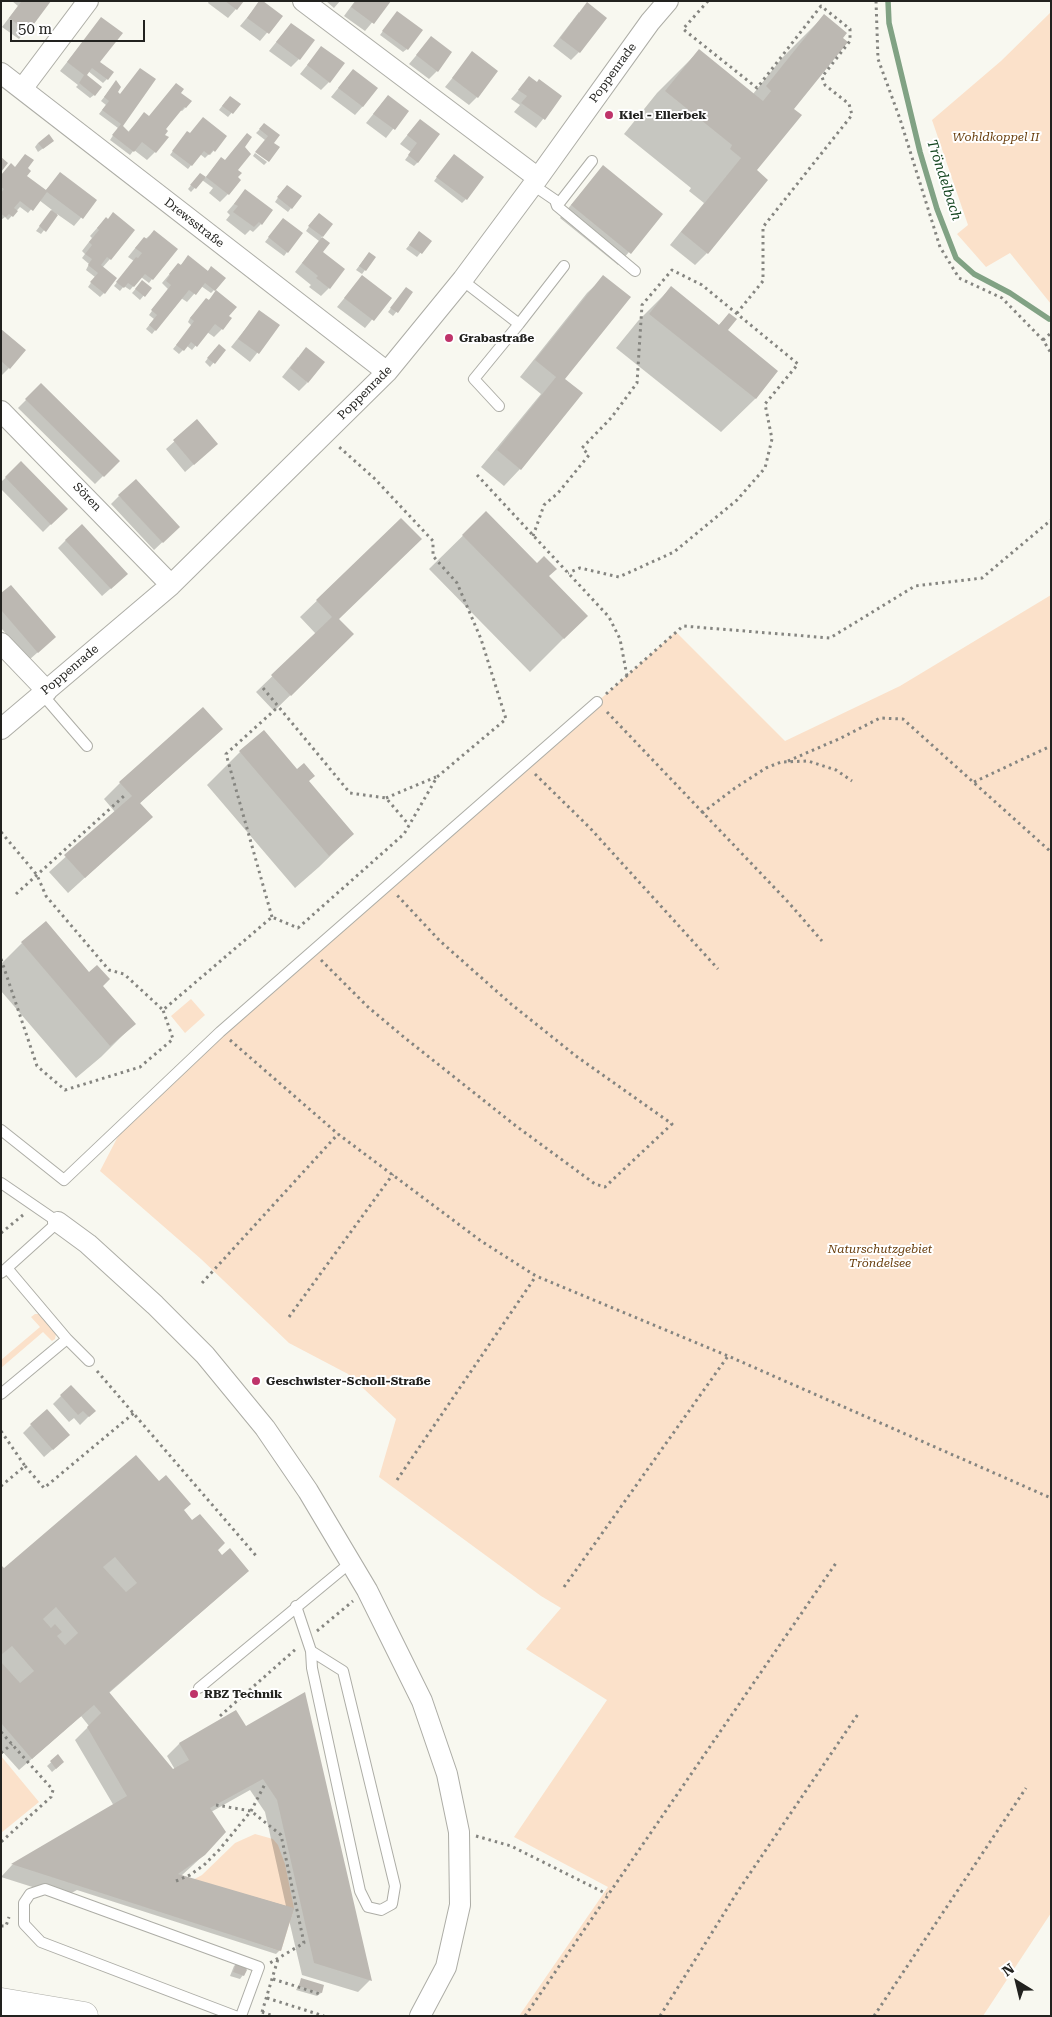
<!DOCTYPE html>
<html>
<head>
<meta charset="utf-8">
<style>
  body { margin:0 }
  #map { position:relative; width:1052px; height:2017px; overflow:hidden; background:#f8f8f0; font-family:"Roboto Serif",serif }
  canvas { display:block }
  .frame { position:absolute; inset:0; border:2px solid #22221f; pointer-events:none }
  .north { position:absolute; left:992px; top:1957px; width:50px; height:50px; -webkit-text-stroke:4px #fff; paint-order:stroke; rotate:324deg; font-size:14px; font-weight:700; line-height:20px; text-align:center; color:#22221f }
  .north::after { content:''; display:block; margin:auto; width:18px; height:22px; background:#22221f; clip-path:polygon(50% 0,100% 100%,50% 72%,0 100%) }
  .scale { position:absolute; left:10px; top:20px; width:135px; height:22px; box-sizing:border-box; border:2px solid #22221f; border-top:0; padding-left:6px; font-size:15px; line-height:18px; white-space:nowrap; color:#22221f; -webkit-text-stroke:4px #fff; paint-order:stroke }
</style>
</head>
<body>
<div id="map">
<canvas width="1052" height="2017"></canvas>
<div class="frame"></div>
<div class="north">N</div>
<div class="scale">50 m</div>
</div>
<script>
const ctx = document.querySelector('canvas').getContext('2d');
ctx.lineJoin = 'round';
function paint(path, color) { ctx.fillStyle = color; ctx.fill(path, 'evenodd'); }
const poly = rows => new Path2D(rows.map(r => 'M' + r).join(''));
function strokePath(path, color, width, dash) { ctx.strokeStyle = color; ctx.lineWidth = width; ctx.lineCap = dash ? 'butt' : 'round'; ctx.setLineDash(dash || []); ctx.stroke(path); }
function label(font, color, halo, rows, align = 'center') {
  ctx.font = font + ' "Roboto Serif",serif'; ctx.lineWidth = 4; ctx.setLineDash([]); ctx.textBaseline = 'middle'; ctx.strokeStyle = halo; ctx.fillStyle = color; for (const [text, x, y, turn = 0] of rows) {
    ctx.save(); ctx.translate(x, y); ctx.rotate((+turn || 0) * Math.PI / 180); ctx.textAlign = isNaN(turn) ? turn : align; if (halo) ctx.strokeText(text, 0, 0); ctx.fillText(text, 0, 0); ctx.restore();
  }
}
paint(poly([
  [1051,12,1051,304,1010,253,986,267,957,234,968,225,932,120,1001,61],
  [1051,595,1051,1913,983,2016,519,2016,608,1887,514,1837,607,1700,526,1649,561,1608,541,1596,379,1477,396,1419,348,1374,289,1343,201,1259,100,1171,127,1119,676,632,785,741,900,686],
  [191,999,205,1015,185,1033,171,1016],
  [35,1314,39,1314,56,1334,55,1339,52,1341,43,1332,1,1368,1,1360,40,1327,31,1317],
  [1,1756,39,1802,1,1833],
  [255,1834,273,1839,278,1845,285,1864,294,1908,281,1951,264,1945,189,1882,202,1875,235,1843]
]), '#fbe1ca');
paint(poly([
  [12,1,49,1,19,39,2,27,18,6],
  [209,1,243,1,228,18,208,3],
  [261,1,281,16,260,41,240,26],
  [326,1,340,1,334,8],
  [355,1,388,1,389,2,365,31,344,16],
  [579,12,579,52,571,60,553,46],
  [394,16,407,49,403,52,380,35],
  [824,16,793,109,707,253,695,265,670,245,704,203,689,191,691,188,624,134,657,93,699,51,753,94,782,58],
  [102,18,98,62,107,79,103,83,88,71,84,77,94,95,90,98,76,87,78,85,60,71],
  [291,24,299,59,291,67,269,51],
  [431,38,437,71,429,79,409,64],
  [322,47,329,82,321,90,300,74],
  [473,53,477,97,469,105,445,87],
  [353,70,363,106,355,115,331,97],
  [137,74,121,126,128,132,144,114,149,118,179,93,185,108,182,111,180,110,165,130,155,152,147,160,134,150,130,155,110,140,118,128,99,114,106,105,101,101,113,86,120,95],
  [529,78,561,96,536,128,514,112,520,105,511,99],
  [388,96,407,111,386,138,366,123],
  [226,101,239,104,228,117,219,110],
  [420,120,418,162,414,166,405,160,411,152,400,144],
  [261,128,278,135,265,140,256,133],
  [190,134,226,136,210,155,209,154,205,158,200,154,188,169,170,155,184,136],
  [38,143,49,144,38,152,35,147],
  [243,148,228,194,220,202,209,193,213,188,202,180,191,192,188,189,200,174,205,178,218,162,225,161],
  [255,153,267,162,264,165,253,156],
  [450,160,466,199,462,203,434,181],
  [603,167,661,214,618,265,560,218],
  [15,168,26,168,25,176,44,192,61,174,96,200,74,226,57,214,41,234,36,231,52,210,39,200,28,213,20,207,8,220,5,217,1,220,1,175],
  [283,190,291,208,288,212,275,202],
  [245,191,261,224,253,232,250,230,245,235,226,220,230,215,227,212],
  [106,218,110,259,102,268,104,293,100,297,88,287,95,277,86,270,89,264,82,258,85,254,82,251,92,238,90,236],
  [315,218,331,224,321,238,328,244,322,252,329,288,321,296,309,287,311,285,295,272,319,241,306,231],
  [283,219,287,252,284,256,265,242],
  [155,231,152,279,149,283,141,277,130,290,124,286,120,291,114,286,134,261,128,257,136,247],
  [416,237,430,241,417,257,406,249],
  [188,257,198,281,211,268,214,290,211,293,201,286,187,302,181,298,152,334,146,329,154,319,149,315,168,289,162,283,178,264,180,266],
  [366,257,365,270,362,274,356,270],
  [362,277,390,298,365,328,337,307],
  [604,277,563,379,520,469,504,486,481,467,541,394,520,377,587,293],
  [139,285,150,288,140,300,132,293],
  [671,288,718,326,730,314,726,331,777,371,755,399,721,432,616,348,638,321],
  [216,292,228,316,222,329,214,337,207,332,192,350,187,346,179,354,173,349,192,326,188,322,190,318,206,300,208,301],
  [403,292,411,293,393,316,388,312],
  [259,312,278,326,250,362,231,347],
  [1,331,9,368,1,376],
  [215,349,224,350,210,367,205,362],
  [298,357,307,383,299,391,282,377],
  [41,385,118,461,95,484,18,408],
  [197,421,217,444,185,472,166,449],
  [21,463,66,509,43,532,1,489,1,482],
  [119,496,170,535,154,550,111,504],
  [486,513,586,616,530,672,429,569],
  [401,520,338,619,336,651,274,711,256,692,316,634,300,617],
  [66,540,118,582,102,596,58,548],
  [1,595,46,645,29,660,1,628],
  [221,729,139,804,134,833,68,893,49,872,115,812,104,799,120,783],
  [240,752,308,781,353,834,319,867,295,888,207,785],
  [22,943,89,974,134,1024,101,1057,76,1078,1,991,1,964],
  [71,1386,94,1411,80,1425,74,1418,69,1422,53,1404],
  [31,1425,60,1443,44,1457,23,1433],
  [182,1511,222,1556,248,1571,109,1693,176,1774,177,1773,167,1756,179,1744,235,1712,370,1980,358,1992,302,1975,289,1920,280,1950,276,1954,77,1890,64,1897,1,1877,12,1865,114,1806,75,1740,89,1726,81,1716,19,1770,1,1750,1,1567,3,1570],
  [250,1790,265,1812,286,1906,181,1876,205,1854,211,1812],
  [58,1756,59,1766,52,1772,47,1766],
  [237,1963,243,1975,240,1979,230,1976,234,1966],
  [302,1979,323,1986,321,1993,317,1996,296,1990]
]), '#0003');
strokePath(poly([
  [888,1,889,23,920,152,937,209,956,258,974,274,1010,293,1049,319]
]), '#81a284', 5.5);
paint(poly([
  [20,1,51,1,28,32,9,18,21,2],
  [225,1,244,1,237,10],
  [259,1,263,1,283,16,269,34,247,18],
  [356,1,391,1,374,24,351,7],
  [587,2,607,18,580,53,560,38],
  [397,11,423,30,408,50,382,31],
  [824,14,847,33,843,38,848,42,794,109,802,115,757,170,768,180,708,254,681,232,741,158,730,149,732,145,665,91,699,49,763,101,771,91,766,86],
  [101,17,123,33,100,62,114,72,108,80,92,68,87,75,102,87,95,96,79,83,84,75,67,62],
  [291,23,315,40,300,60,276,42],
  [431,36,452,52,438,72,416,55],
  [321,46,345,63,330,83,307,65],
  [472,51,498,71,478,98,452,78],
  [140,68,156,79,123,126,129,132,144,112,149,116,176,83,184,89,181,93,192,101,186,108,184,107,166,129,168,131,165,135,169,137,156,153,142,142,134,152,112,135,121,124,102,110,109,101,104,97,116,80,121,87,118,92,120,94],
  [353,69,378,88,363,107,338,88],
  [529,76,537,82,539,79,562,96,545,120,521,103,527,96,518,90],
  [388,95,409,111,395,130,373,114],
  [230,96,241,104,233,114,222,106],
  [203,117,227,136,215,152,213,150,209,155,204,151,192,166,172,151,187,131,190,133],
  [420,119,440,134,418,163,408,155,417,143,407,135],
  [264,123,280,135,274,143,280,147,269,162,255,152,268,136,259,129],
  [247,133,252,137,245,147,251,154,238,170,242,173,238,177,241,180,229,195,206,177,221,157,225,160],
  [49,134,54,141,43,149,38,143],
  [25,154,34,160,28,168,31,171,27,176,46,190,60,172,97,200,83,219,47,192,33,211,20,201,14,208,18,211,13,217,9,214,6,217,1,214,1,193,4,189,1,187,1,175,11,163,15,167],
  [454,154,484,177,467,200,436,177],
  [1,157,8,163,1,172],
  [603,165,663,214,631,254,571,205],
  [200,173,206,177,196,189,190,185],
  [287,185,302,196,292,209,277,197],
  [245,189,273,210,262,225,259,222,254,227,233,212,238,206,234,204],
  [51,210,58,215,46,232,39,226],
  [113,212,135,230,111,260,107,257,101,265,117,278,105,294,90,282,98,273,88,265,92,259,85,254,92,245,89,242,99,230,97,228,106,217,108,219],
  [319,213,333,224,323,237,308,226],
  [283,218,303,233,288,253,268,237],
  [154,230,178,249,153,280,145,274,134,287,128,283,124,288,116,282,136,257,138,258,142,253,135,248,144,237,147,239],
  [419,231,432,241,422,254,409,245],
  [322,237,330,243,323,252,345,269,330,289,316,278,318,276,302,263],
  [369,252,376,257,366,271,359,266],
  [188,255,208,271,211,266,226,278,215,291,205,283,196,295,189,290,156,331,149,325,157,315,151,310,171,285,166,281,170,275,169,274,178,263,181,265],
  [362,275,392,298,374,321,344,298],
  [603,275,631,297,565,379,583,393,521,470,497,450,556,377,535,360],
  [142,280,152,288,145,297,135,289],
  [671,286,719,325,729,313,737,319,728,330,778,371,756,399,649,314],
  [406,287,413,292,398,313,390,308],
  [216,290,237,307,229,316,232,318,223,330,215,324,197,347,191,342,184,351,176,345,194,321,190,318,206,298,209,300],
  [259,310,280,325,259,354,238,339],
  [1,329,26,350,10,369,1,361],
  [219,344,226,350,215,364,207,358],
  [306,347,325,362,308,383,290,368],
  [41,383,120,461,104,477,25,399],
  [197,419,218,444,194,465,173,440],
  [21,461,68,509,51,525,5,477],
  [136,479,180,527,163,543,118,495],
  [486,511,537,563,544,556,557,569,549,576,588,616,564,639,462,535],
  [401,518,422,539,339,619,354,634,291,696,271,675,332,617,316,600],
  [82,524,128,574,111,589,65,540],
  [11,585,56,637,38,653,1,610,1,593],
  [203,707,223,729,140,803,153,817,85,878,64,855,132,796,119,782],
  [264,730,297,769,304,763,315,776,309,781,354,834,329,856,239,751],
  [46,921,89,972,97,965,110,979,103,986,136,1024,110,1046,21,942],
  [71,1385,96,1411,89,1417,83,1411,78,1415,60,1395],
  [47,1409,70,1435,53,1450,30,1424],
  [136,1455,159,1481,166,1475,191,1504,184,1510,192,1520,200,1514,225,1543,218,1550,222,1555,230,1548,249,1571,109,1692,173,1769,189,1760,179,1743,236,1710,246,1726,305,1692,372,1981,314,1963,277,1800,263,1779,210,1808,226,1832,205,1855,178,1874,294,1908,281,1951,11,1864,127,1796,87,1727,101,1713,94,1705,32,1759,1,1723,1,1662,20,1683,34,1671,12,1646,1,1655,1,1565,4,1568],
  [115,1557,137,1583,126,1592,103,1567],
  [56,1607,78,1633,65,1645,57,1636,62,1632,55,1624,51,1628,43,1619],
  [58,1754,64,1762,56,1769,50,1761],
  [237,1961,243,1963,247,1970,244,1976,233,1972],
  [301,1978,324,1985,322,1993,299,1986]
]), '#bcb8b2');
const lane = poly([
  [533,185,555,200,557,206,635,271],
  [557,206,592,161],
  [462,280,519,324,564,266],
  [499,406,474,379,519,324],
  [42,694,87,746],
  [1,1130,64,1180,220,1032,597,702],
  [1,1183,58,1222,7,1268],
  [1,1273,7,1268,67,1339,1,1394],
  [67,1339,89,1361],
  [296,1606,311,1651,343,1671,395,1886,392,1904,381,1910,368,1907,360,1891,312,1668,311,1651],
  [199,1688,350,1563],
  [235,2016,41,1942,24,1924,24,1903,30,1894,45,1889,259,1967,241,2016]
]);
const street = poly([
  [303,1,538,178],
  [1,73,387,372],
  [22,89,88,1],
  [1,411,171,585],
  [1,643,47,691],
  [1,729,171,585,387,372,463,279,538,178,650,22,668,1],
  [58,1222,88,1244,155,1305,205,1355,265,1428,308,1491,367,1590,422,1701,447,1774,459,1832,460,1905,446,1967,420,2016]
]);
const secondary = poly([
  [1,2002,84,2016]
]);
strokePath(lane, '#adada6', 12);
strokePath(street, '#adada6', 22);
strokePath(secondary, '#adada6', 29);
strokePath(poly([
  [708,1,683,29,757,88,821,6,850,29,850,41,822,77,825,85,849,104,852,115,763,227,763,281,737,313],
  [876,1,878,59,900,119,940,247,959,278,1002,298,1043,340,1051,353],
  [1043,340,1051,333],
  [477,475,609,617,620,639,627,676],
  [533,536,544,505,558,493,589,455,582,448,611,418,637,383,642,305,672,270,702,285,798,364,765,404,772,439,765,468,737,500,674,552,619,577,580,568,568,573],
  [263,688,350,793,386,798,409,825],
  [606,694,683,626,830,638,915,586,982,578,1051,520],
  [607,712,789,903,822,941],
  [788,761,841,738,880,718,903,719,1051,852],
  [535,774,590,828,718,969],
  [974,782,1051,746],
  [386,798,436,777],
  [702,813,735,788,766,768,781,762,808,761,836,770,852,781],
  [1,832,37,875,46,896,109,970,124,974,163,1010,272,917,298,928,404,834,437,777,506,719,481,639,457,583,433,556,433,541,375,479,338,446],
  [16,894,124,796],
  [272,917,226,754,278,707],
  [1,959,37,1066,65,1090,140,1067,173,1039,163,1010],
  [321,960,368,1007,405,1038,516,1126,595,1184,605,1187,672,1124,576,1056,511,1004,440,941,396,894],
  [230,1040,338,1134,481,1241,536,1276,728,1356,1051,1498],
  [1,1233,23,1215],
  [202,1283,338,1134],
  [289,1317,393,1174],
  [97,1371,258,1558],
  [1,1431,25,1466,1,1486],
  [25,1466,44,1488,134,1413],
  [397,1480,536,1276],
  [564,1587,728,1356],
  [317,1631,353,1601],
  [220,1716,297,1648],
  [1,1732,53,1790,51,1797,1,1842],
  [1,1753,12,1744],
  [216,1805,251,1811,281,1835,304,1943,270,1963],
  [476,1836,511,1846,607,1894],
  [176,1881,190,1875,204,1865,219,1850,251,1811,265,1784],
  [1,1926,6,1926,9,1917],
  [273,1979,320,1994],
  [267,1998,324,2016],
  [262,2012,278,1959],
  [262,2012,274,2016],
  [525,2016,836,1563],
  [660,2016,738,1891,858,1714],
  [874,2016,1026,1788]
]), '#858580', 3, [2.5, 4]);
strokePath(lane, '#fff', 10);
strokePath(street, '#fff', 20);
strokePath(secondary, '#fff', 28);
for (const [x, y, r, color] of [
  [609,115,5,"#bf346a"],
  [449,338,5,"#bf346a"],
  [256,1381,5,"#bf346a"],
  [194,1694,5,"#bf346a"]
]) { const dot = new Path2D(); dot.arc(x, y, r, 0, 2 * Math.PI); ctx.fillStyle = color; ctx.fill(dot); strokePath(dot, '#fff', 2); }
label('12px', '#22221f', '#fff', [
  ["Poppenrade",613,73,-54],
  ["Drewsstraße",194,223,38],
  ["Poppenrade",365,393,-45],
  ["Sören",87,497,46],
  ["Poppenrade",70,670,-40]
]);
label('bold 12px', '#22221f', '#fff', [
  ["Kiel - Ellerbek",619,115],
  ["Grabastraße",459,338],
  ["Geschwister-Scholl-Straße",266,1381],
  ["RBZ Technik",204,1694]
], 'left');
label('italic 12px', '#693e0d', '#fff', [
  ["Wohldkoppel II",996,137],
  ["Naturschutzgebiet",880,1249],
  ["Tröndelsee",880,1263]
]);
label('italic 14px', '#144620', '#fff', [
  ["Tröndelbach",944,180,72]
]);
</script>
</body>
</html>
